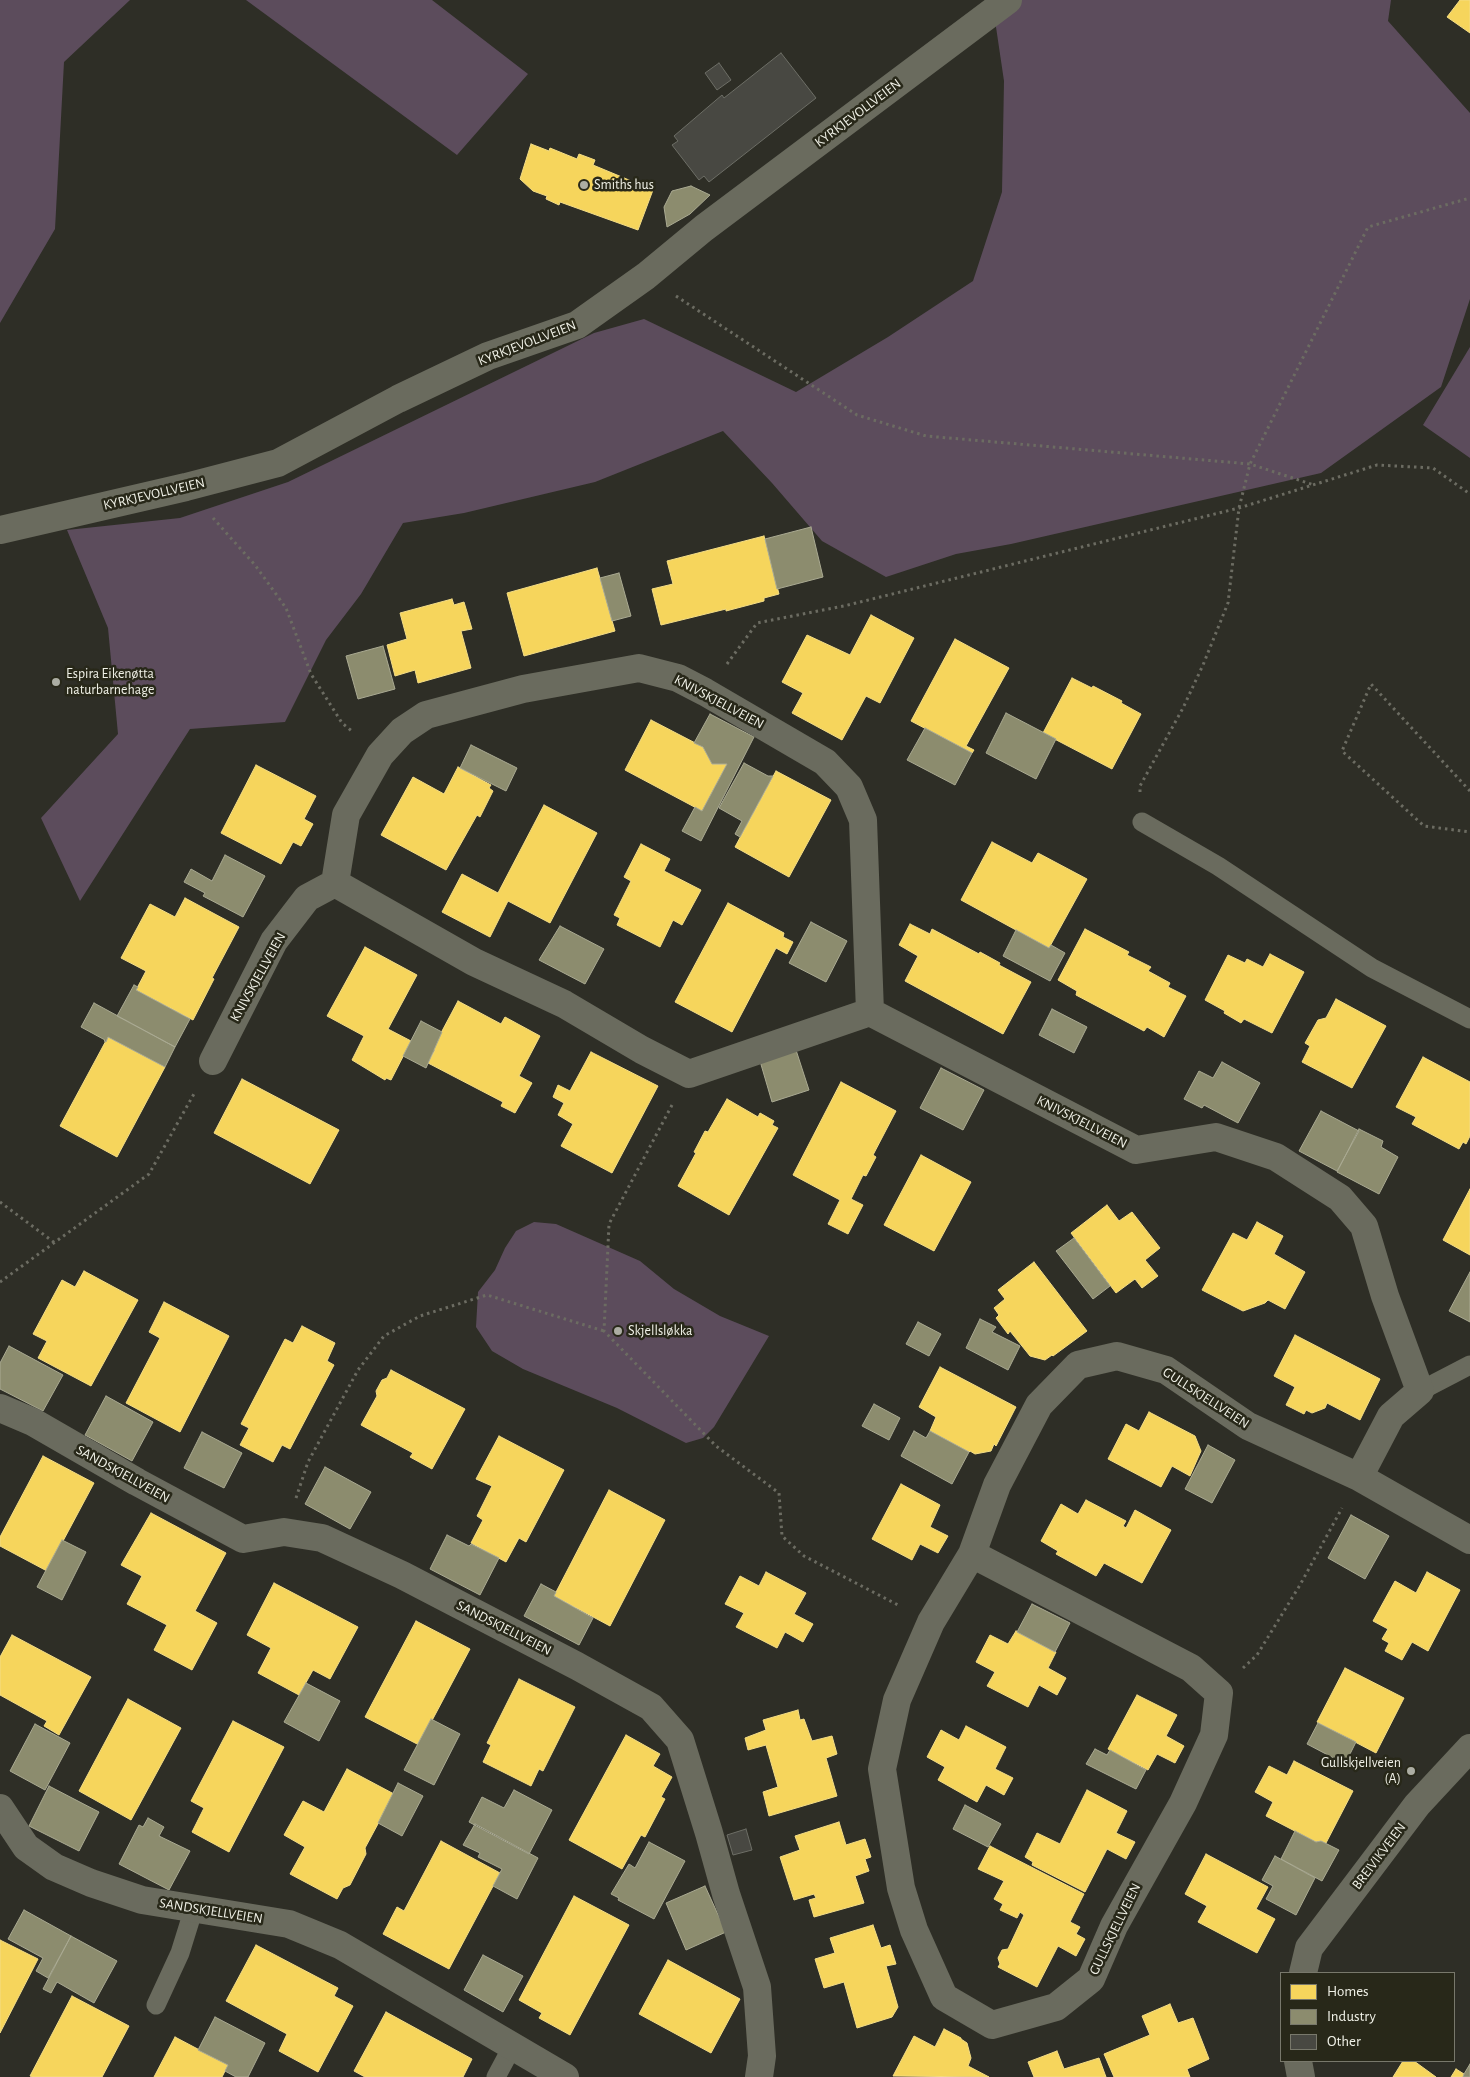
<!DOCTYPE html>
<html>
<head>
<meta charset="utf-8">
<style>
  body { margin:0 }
  #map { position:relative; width:1470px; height:2077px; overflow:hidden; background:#2e2e26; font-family:"Alegreya Sans",sans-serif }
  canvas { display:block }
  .legend { position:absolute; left:1280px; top:1972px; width:175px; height:90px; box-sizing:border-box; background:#282819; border:1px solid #78786b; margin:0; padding:6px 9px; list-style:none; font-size:15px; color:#f0f1e7 }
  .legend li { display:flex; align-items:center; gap:10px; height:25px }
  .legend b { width:25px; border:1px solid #78786b }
</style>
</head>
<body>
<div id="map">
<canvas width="1470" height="2077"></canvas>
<ul class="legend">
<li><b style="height:14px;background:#f6d55c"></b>Homes</li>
<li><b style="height:14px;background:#8c8c6e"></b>Industry</li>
<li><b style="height:14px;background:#484842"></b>Other</li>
</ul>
</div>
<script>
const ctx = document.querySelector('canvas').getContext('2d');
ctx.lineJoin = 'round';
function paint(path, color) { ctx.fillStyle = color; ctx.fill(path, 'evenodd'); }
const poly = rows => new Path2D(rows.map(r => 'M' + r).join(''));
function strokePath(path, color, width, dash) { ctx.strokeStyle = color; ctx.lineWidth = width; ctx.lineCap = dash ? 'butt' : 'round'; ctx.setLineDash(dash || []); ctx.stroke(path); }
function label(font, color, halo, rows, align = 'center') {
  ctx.font = font + ' "Alegreya Sans",sans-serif'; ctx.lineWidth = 5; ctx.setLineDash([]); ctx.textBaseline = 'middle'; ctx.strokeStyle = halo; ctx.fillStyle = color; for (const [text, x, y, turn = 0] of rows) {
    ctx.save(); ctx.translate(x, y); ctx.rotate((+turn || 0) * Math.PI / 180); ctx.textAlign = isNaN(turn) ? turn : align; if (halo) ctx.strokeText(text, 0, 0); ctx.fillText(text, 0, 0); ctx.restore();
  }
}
paint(poly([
  [0,0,130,0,64,62,55,229,0,323],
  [246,0,432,0,528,74,457,155],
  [992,0,1391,0,1388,21,1470,113,1470,299,1441,387,1321,473,1011,544,956,554,886,577,822,541,772,483,723,431,595,482,464,513,403,523,361,594,326,640,285,722,190,729,80,901,41,818,118,734,108,628,67,530,180,518,288,482,594,333,644,319,796,392,888,337,973,281,1002,192,1004,81],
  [1470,347,1470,458,1423,425],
  [534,1222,556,1224,640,1261,674,1289,720,1316,769,1336,714,1427,703,1438,686,1443,617,1408,523,1369,492,1351,476,1327,478,1292,495,1270,505,1248,516,1231]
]), '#5c4c5c');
const homes = poly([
  [1460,0,1470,0,1470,33,1447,17,1460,0],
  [531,144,549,151,550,148,577,159,579,154,595,160,593,165,653,190,638,230,560,202,559,205,546,199,547,196,533,191,520,179,531,144],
  [764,536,779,594,764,598,764,601,726,611,726,609,661,625,652,589,673,584,667,561,764,536],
  [597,568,615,631,524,656,507,593,597,568],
  [452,599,454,605,464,602,472,629,461,631,471,668,418,683,415,670,395,676,387,645,407,639,400,613,452,599],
  [871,615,914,638,880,703,866,696,842,740,792,713,803,693,782,682,807,635,850,655,871,615],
  [955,639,1009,668,966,746,974,750,972,753,911,721,955,639],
  [1072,678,1092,688,1093,686,1122,701,1121,703,1141,714,1112,769,1043,733,1072,678],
  [651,720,703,747,712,764,727,764,702,811,625,770,651,720],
  [256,765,316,796,304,819,313,824,301,846,293,842,281,864,221,833,256,765],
  [458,767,491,785,489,788,493,791,480,817,477,815,446,870,381,835,413,777,444,794,458,767],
  [776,771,831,800,789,877,735,847,776,771],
  [544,805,597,833,550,923,508,901,490,937,442,912,462,874,498,893,544,805],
  [992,842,1032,863,1038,853,1087,879,1049,948,961,900,992,842],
  [641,844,670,859,664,871,701,890,682,925,673,920,660,947,617,925,620,918,614,915,631,881,624,877,641,844],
  [185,898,239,927,212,978,214,979,193,1020,136,990,146,971,121,958,150,904,175,917,185,898],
  [728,903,784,933,783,937,793,942,787,954,776,948,732,1032,675,1002,728,903],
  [910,924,930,934,932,929,979,954,980,952,1000,963,999,965,1031,982,1003,1034,905,981,918,956,899,945,910,924],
  [1085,929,1129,952,1127,955,1151,967,1148,971,1170,983,1168,987,1186,996,1164,1037,1147,1027,1144,1031,1076,995,1077,991,1058,980,1085,929],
  [365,947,417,975,388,1029,411,1041,391,1080,386,1078,385,1080,352,1060,364,1036,327,1016,365,947],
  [1270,954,1304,972,1272,1033,1244,1019,1241,1023,1224,1013,1225,1011,1205,1000,1228,955,1245,963,1247,959,1263,967,1270,954],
  [1336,999,1386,1026,1352,1088,1302,1062,1310,1046,1305,1043,1318,1020,1326,1018,1336,999],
  [458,1001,501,1024,505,1017,540,1036,519,1076,532,1083,515,1113,501,1106,503,1102,428,1063,435,1050,433,1048,458,1001],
  [108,1037,165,1067,117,1157,60,1126,108,1037],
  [591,1052,658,1086,612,1173,561,1146,573,1124,558,1115,564,1103,553,1097,558,1085,570,1091,591,1052],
  [1423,1057,1470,1082,1470,1136,1466,1144,1463,1142,1459,1149,1412,1124,1416,1117,1396,1107,1423,1057],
  [242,1079,339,1130,310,1184,214,1133,242,1079],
  [841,1082,896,1111,873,1155,876,1157,866,1176,863,1175,851,1199,863,1205,848,1234,828,1224,840,1200,793,1175,841,1082],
  [727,1099,758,1117,760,1113,774,1121,772,1125,778,1128,729,1215,678,1186,696,1153,694,1152,705,1131,708,1132,727,1099],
  [921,1155,971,1182,934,1251,884,1225,921,1155],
  [1470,1189,1470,1255,1443,1240,1470,1189],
  [1107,1205,1119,1221,1132,1212,1160,1248,1145,1260,1158,1276,1142,1288,1135,1279,1116,1293,1071,1233,1107,1205],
  [1257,1222,1283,1236,1274,1254,1305,1272,1285,1309,1268,1300,1265,1303,1243,1311,1202,1290,1233,1233,1247,1240,1257,1222],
  [1034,1262,1087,1331,1053,1356,1052,1355,1045,1360,1030,1356,1010,1331,1008,1334,996,1318,999,1315,994,1308,1005,1299,998,1290,1034,1262],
  [84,1271,138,1300,91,1386,38,1358,47,1341,33,1334,62,1280,75,1287,84,1271],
  [164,1302,229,1336,180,1432,126,1403,160,1338,149,1332,164,1302],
  [302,1326,335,1343,327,1361,334,1365,290,1449,282,1445,273,1462,240,1445,249,1428,241,1424,285,1339,293,1343,302,1326],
  [1295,1335,1380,1379,1360,1420,1327,1403,1325,1408,1312,1413,1306,1410,1304,1414,1286,1405,1295,1387,1274,1376,1295,1335],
  [940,1367,1016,1407,996,1446,994,1444,991,1451,975,1454,970,1451,969,1452,930,1431,936,1417,919,1407,940,1367],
  [391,1370,465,1409,432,1469,410,1457,413,1453,361,1425,377,1396,376,1391,382,1380,387,1378,391,1370],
  [1149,1412,1195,1436,1201,1451,1190,1476,1172,1466,1161,1487,1108,1459,1126,1424,1139,1431,1149,1412],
  [499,1436,564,1470,526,1542,519,1538,506,1562,471,1543,483,1520,477,1516,492,1486,476,1479,499,1436],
  [43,1456,94,1483,47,1571,0,1546,0,1537,43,1456],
  [901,1484,940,1505,930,1527,948,1536,938,1553,920,1544,912,1560,872,1539,901,1484],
  [609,1490,665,1520,610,1626,554,1596,609,1490],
  [1086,1500,1126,1521,1123,1526,1126,1528,1135,1510,1171,1530,1142,1583,1104,1563,1096,1576,1056,1554,1058,1551,1041,1541,1061,1504,1078,1514,1086,1500],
  [151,1513,226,1553,195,1611,217,1623,192,1670,154,1650,167,1625,127,1604,142,1576,121,1565,151,1513],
  [766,1572,806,1593,794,1614,813,1624,803,1642,785,1632,777,1648,736,1627,744,1613,725,1604,740,1576,759,1586,766,1572],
  [1427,1572,1460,1590,1428,1651,1412,1642,1402,1660,1385,1651,1389,1643,1382,1639,1388,1629,1373,1621,1395,1581,1416,1593,1427,1572],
  [274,1583,358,1627,330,1679,313,1670,299,1695,258,1673,271,1648,247,1635,274,1583],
  [416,1621,470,1649,419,1745,365,1717,416,1621],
  [1016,1631,1056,1652,1048,1668,1066,1678,1057,1695,1039,1685,1028,1707,987,1686,995,1672,976,1662,990,1635,1008,1644,1016,1631],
  [12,1635,91,1677,59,1735,44,1726,47,1721,0,1695,0,1657,12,1635],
  [1345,1668,1404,1698,1376,1753,1317,1722,1345,1668],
  [519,1679,575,1707,543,1771,539,1769,531,1786,483,1762,491,1745,487,1743,519,1679],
  [1137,1695,1177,1715,1166,1736,1184,1746,1175,1763,1157,1754,1148,1770,1108,1749,1137,1695],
  [128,1699,181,1728,131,1820,79,1791,128,1699],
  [798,1710,800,1720,804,1719,812,1741,832,1736,837,1754,826,1758,837,1796,769,1816,763,1792,778,1787,766,1745,748,1750,745,1738,766,1730,763,1720,798,1710],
  [233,1721,284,1747,229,1852,192,1832,204,1808,191,1801,233,1721],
  [966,1726,1006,1747,995,1769,1013,1778,1004,1795,986,1785,977,1802,938,1780,945,1767,927,1757,941,1730,959,1740,966,1726],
  [626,1735,660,1754,653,1766,672,1777,661,1797,665,1799,645,1837,641,1835,622,1869,569,1840,626,1735],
  [1294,1761,1353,1791,1326,1843,1321,1841,1316,1842,1266,1816,1273,1802,1255,1792,1269,1766,1287,1775,1294,1761],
  [347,1769,394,1794,365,1848,366,1854,350,1885,343,1888,337,1899,290,1874,305,1847,284,1835,303,1801,324,1812,347,1769],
  [1087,1790,1127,1811,1116,1833,1135,1842,1126,1859,1107,1849,1085,1892,1032,1865,1033,1862,1025,1857,1037,1833,1060,1844,1087,1790],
  [839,1822,846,1845,865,1839,871,1857,865,1859,869,1871,855,1876,864,1903,814,1917,809,1900,816,1898,814,1894,794,1900,780,1857,800,1850,795,1836,839,1822],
  [441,1841,500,1873,449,1969,383,1934,397,1907,404,1911,441,1841],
  [990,1846,1084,1894,1070,1922,1080,1927,1076,1934,1085,1939,1076,1956,1058,1946,1037,1987,998,1967,1000,1964,998,1958,1002,1950,1008,1949,1024,1915,1020,1912,1017,1918,1000,1910,1003,1904,994,1899,1004,1881,978,1869,990,1846],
  [1206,1854,1268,1887,1256,1909,1275,1919,1257,1953,1198,1922,1207,1906,1185,1894,1206,1854],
  [574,1896,629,1925,570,2035,539,2018,542,2013,519,2000,574,1896],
  [873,1925,881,1948,890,1945,896,1964,886,1966,898,2007,892,2017,857,2028,844,1982,824,1988,815,1959,835,1953,830,1938,873,1925],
  [0,1940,38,1959,0,2033,0,1940],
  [256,1945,338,1988,334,1996,353,2006,318,2072,279,2051,287,2034,226,2001,256,1945],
  [668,1960,740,1999,711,2053,639,2014,668,1960],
  [72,1996,129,2026,102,2077,32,2077,30,2076,72,1996],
  [1170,2004,1178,2023,1193,2018,1209,2059,1187,2069,1190,2077,1114,2077,1104,2054,1150,2035,1142,2016,1170,2004],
  [386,2012,472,2059,463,2077,365,2077,354,2071,386,2012],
  [944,2029,961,2038,961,2039,967,2043,971,2058,968,2066,989,2077,893,2076,914,2036,935,2047,944,2029],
  [175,2037,228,2065,222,2077,154,2077,175,2037],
  [1057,2051,1064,2069,1099,2058,1106,2077,1034,2077,1028,2062,1057,2051],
  [1403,2061,1414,2061,1436,2077,1393,2077,1403,2061],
  [1456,2069,1464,2074,1463,2077,1451,2077,1456,2069]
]);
paint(homes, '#f6d55c');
strokePath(homes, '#f4dd86', 1);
const industry = poly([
  [691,186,710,195,690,214,667,227,664,207,672,191,691,186],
  [811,527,823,577,777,589,765,539,811,527],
  [619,573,631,616,612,621,600,578,619,573],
  [383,646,395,689,358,699,346,656,383,646],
  [1006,713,1056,739,1036,779,986,753,1006,713],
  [710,714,754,737,701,841,682,831,695,807,702,811,727,764,712,764,703,747,694,743,710,714],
  [925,728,972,753,955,785,907,760,925,728],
  [471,745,517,768,506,791,460,768,471,745],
  [744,763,768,776,773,776,740,837,735,834,742,821,719,808,744,763],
  [225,855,265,876,243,917,203,896,205,893,184,882,191,869,212,881,225,855],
  [811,922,847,941,826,982,789,963,811,922],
  [560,926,604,949,585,984,539,960,560,926],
  [1016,930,1049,948,1051,945,1065,953,1050,981,1003,956,1016,930],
  [134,985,138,987,136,990,190,1019,175,1047,117,1016,134,985],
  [94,1003,175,1047,165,1067,108,1037,106,1042,104,1041,105,1040,81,1027,94,1003],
  [1052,1009,1087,1027,1074,1053,1039,1035,1052,1009],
  [421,1021,442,1032,426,1068,403,1056,421,1021],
  [796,1050,809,1090,772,1102,760,1061,796,1050],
  [1222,1062,1260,1083,1238,1123,1204,1105,1202,1108,1184,1099,1199,1071,1213,1078,1222,1062],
  [941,1068,984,1090,963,1130,920,1108,941,1068],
  [1321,1111,1359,1131,1337,1171,1299,1151,1321,1111],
  [1359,1129,1383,1141,1381,1147,1398,1157,1379,1194,1337,1172,1359,1129],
  [1074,1238,1110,1286,1093,1299,1056,1251,1074,1238],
  [1470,1272,1470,1322,1449,1311,1470,1272],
  [980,1319,996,1327,992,1332,1020,1346,1008,1370,966,1348,980,1319],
  [918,1322,941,1334,929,1356,906,1344,918,1322],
  [9,1346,63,1375,43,1411,0,1389,0,1363,9,1346],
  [106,1396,153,1422,132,1461,85,1435,106,1396],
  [874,1404,900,1418,889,1440,862,1426,874,1404],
  [914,1431,926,1438,930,1431,969,1452,952,1484,901,1456,914,1431],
  [202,1432,242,1453,224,1488,184,1468,202,1432],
  [1208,1445,1235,1460,1212,1503,1185,1489,1208,1445],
  [325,1467,371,1492,350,1529,305,1504,325,1467],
  [1351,1515,1389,1536,1365,1579,1328,1558,1351,1515],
  [447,1535,469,1546,471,1544,499,1558,480,1595,430,1569,447,1535],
  [62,1540,86,1552,62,1600,37,1587,62,1540],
  [541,1584,556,1592,554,1596,593,1618,579,1645,524,1616,541,1584],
  [1032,1604,1070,1623,1055,1652,1017,1632,1032,1604],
  [306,1683,340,1701,319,1741,284,1722,306,1683],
  [431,1719,460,1734,434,1785,404,1770,431,1719],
  [1318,1723,1356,1742,1345,1764,1307,1744,1318,1723],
  [35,1724,70,1743,45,1790,10,1771,35,1724],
  [1095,1749,1107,1755,1110,1750,1146,1770,1136,1789,1086,1764,1095,1749],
  [398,1783,423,1796,402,1836,378,1823,398,1783],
  [49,1786,99,1812,79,1851,29,1826,49,1786],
  [514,1790,552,1810,529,1854,469,1822,482,1797,504,1808,514,1790],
  [965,1805,1001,1824,988,1847,953,1829,965,1805],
  [148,1818,164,1827,159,1836,190,1851,169,1890,119,1864,139,1825,143,1827,148,1818],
  [475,1824,538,1858,517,1899,493,1886,502,1869,478,1857,480,1853,463,1845,475,1824],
  [1295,1831,1316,1842,1321,1841,1339,1850,1322,1881,1281,1859,1295,1831],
  [649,1842,685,1861,654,1919,618,1900,619,1898,611,1894,629,1864,635,1868,649,1842],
  [1275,1856,1315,1878,1296,1915,1266,1899,1273,1886,1262,1880,1275,1856],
  [705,1886,726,1932,686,1950,666,1903,705,1886],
  [24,1910,71,1936,48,1978,36,1971,43,1958,8,1939,24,1910],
  [71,1936,117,1961,94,2003,57,1982,51,1993,43,1989,71,1936],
  [483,1955,523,1976,503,2012,464,1990,483,1955],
  [215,2017,265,2043,248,2077,236,2077,225,2071,228,2065,198,2050,215,2017],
  [1470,2064,1470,2077,1463,2077,1464,2074,1470,2064]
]);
paint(industry, '#8c8c6e');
strokePath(industry, '#aaaa92', 1);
const building = poly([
  [781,53,816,98,709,182,704,176,699,180,672,145,678,141,674,136,722,95,724,98,781,53],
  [719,63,731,80,717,90,705,73,719,63],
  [746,1829,752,1850,733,1855,727,1835,746,1829]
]);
paint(building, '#484842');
strokePath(building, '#6d6e66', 1);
strokePath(poly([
  [676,296,857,415,926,436,1250,464,1314,485],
  [213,518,255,565,286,608,311,674,342,723,353,732],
  [727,664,757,623,844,606,1239,508,1377,465,1433,468,1470,494],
  [1470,791,1371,684,1342,751,1424,826,1470,832],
  [1140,792,1140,786,1183,708,1203,665,1228,603,1239,508,1250,464,1368,227,1470,198],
  [672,1105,609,1224,604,1331,716,1446,779,1493,782,1536,804,1556,900,1606],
  [0,1202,55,1243],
  [0,1282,149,1174,195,1092],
  [296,1498,308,1462,358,1370,384,1336,420,1316,487,1295,604,1331],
  [1243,1668,1257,1655,1300,1585,1342,1508]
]), '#6c6c62', 3, [2.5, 4]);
strokePath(poly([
  [1142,822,1218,866,1372,968,1470,1019],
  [1420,1391,1470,1365],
  [156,2005,180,1953,194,1908],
  [496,2077,512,2047]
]), '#6a6b5e', 19);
strokePath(poly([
  [0,530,186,487,278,463,398,399,488,356,577,325,646,276,704,228,1008,0],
  [335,883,346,815,380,755,402,731,426,715,523,689,639,668,678,678,705,692,825,762,849,787,863,820,870,1012],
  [213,1061,274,941,307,898,335,883,474,962,564,1004,642,1050,689,1074,870,1012,1136,1150,1216,1137,1276,1157,1340,1198,1364,1226,1385,1296,1420,1391,1391,1416,1359,1477],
  [0,1408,33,1422,137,1482,243,1539,284,1532,322,1538,402,1575,577,1666,651,1707,680,1740,709,1833,726,1894,757,1987,762,2056,759,2077],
  [972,1554,1191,1668,1219,1693,1214,1735,1183,1803,1114,1926,1091,1979,1056,2007,992,2025,944,1997,914,1930,901,1888,882,1769,897,1700,931,1622,972,1554,997,1485,1039,1405,1078,1365,1117,1356,1166,1370,1248,1426,1359,1477,1470,1540],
  [0,1808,26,1847,54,1867,91,1883,142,1900,289,1924,340,1945,565,2077],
  [1303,1973,1309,1948,1417,1805,1470,1748],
  [1298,2061,1301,2077]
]), '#6a6b5e', 28);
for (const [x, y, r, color] of [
  [584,185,5,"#acada3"],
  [56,682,5,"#acada3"],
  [618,1331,5,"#acada3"],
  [1411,1771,5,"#acada3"]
]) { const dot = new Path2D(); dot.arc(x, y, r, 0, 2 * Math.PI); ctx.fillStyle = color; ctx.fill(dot); strokePath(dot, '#282819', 2); }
label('14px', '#f0f1e7', '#282819', [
  ["KYRKJEVOLLVEIEN",858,113,-37],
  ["KYRKJEVOLLVEIEN",527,343,-21],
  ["KYRKJEVOLLVEIEN",154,494,-13],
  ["KNIVSKJELLVEIEN",719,702,28],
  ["KNIVSKJELLVEIEN",258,977,-61],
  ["KNIVSKJELLVEIEN",1082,1122,27],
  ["GULLSKJELLVEIEN",1206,1398,33],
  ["SANDSKJELLVEIEN",123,1474,29],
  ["SANDSKJELLVEIEN",504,1628,27],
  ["BREIVIKVEIEN",1379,1856,-53],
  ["SANDSKJELLVEIEN",211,1911,9],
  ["GULLSKJELLVEIEN",1115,1929,-64]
]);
label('14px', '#f0f1e7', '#282819', [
  ["Smiths hus",594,185],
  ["Espira Eikenøtta",66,674],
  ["naturbarnehage",66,690],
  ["Skjellsløkka",628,1331],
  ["Gullskjellveien",1401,1763,"right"],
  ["(A)",1401,1779,"right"]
], 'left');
</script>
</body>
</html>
